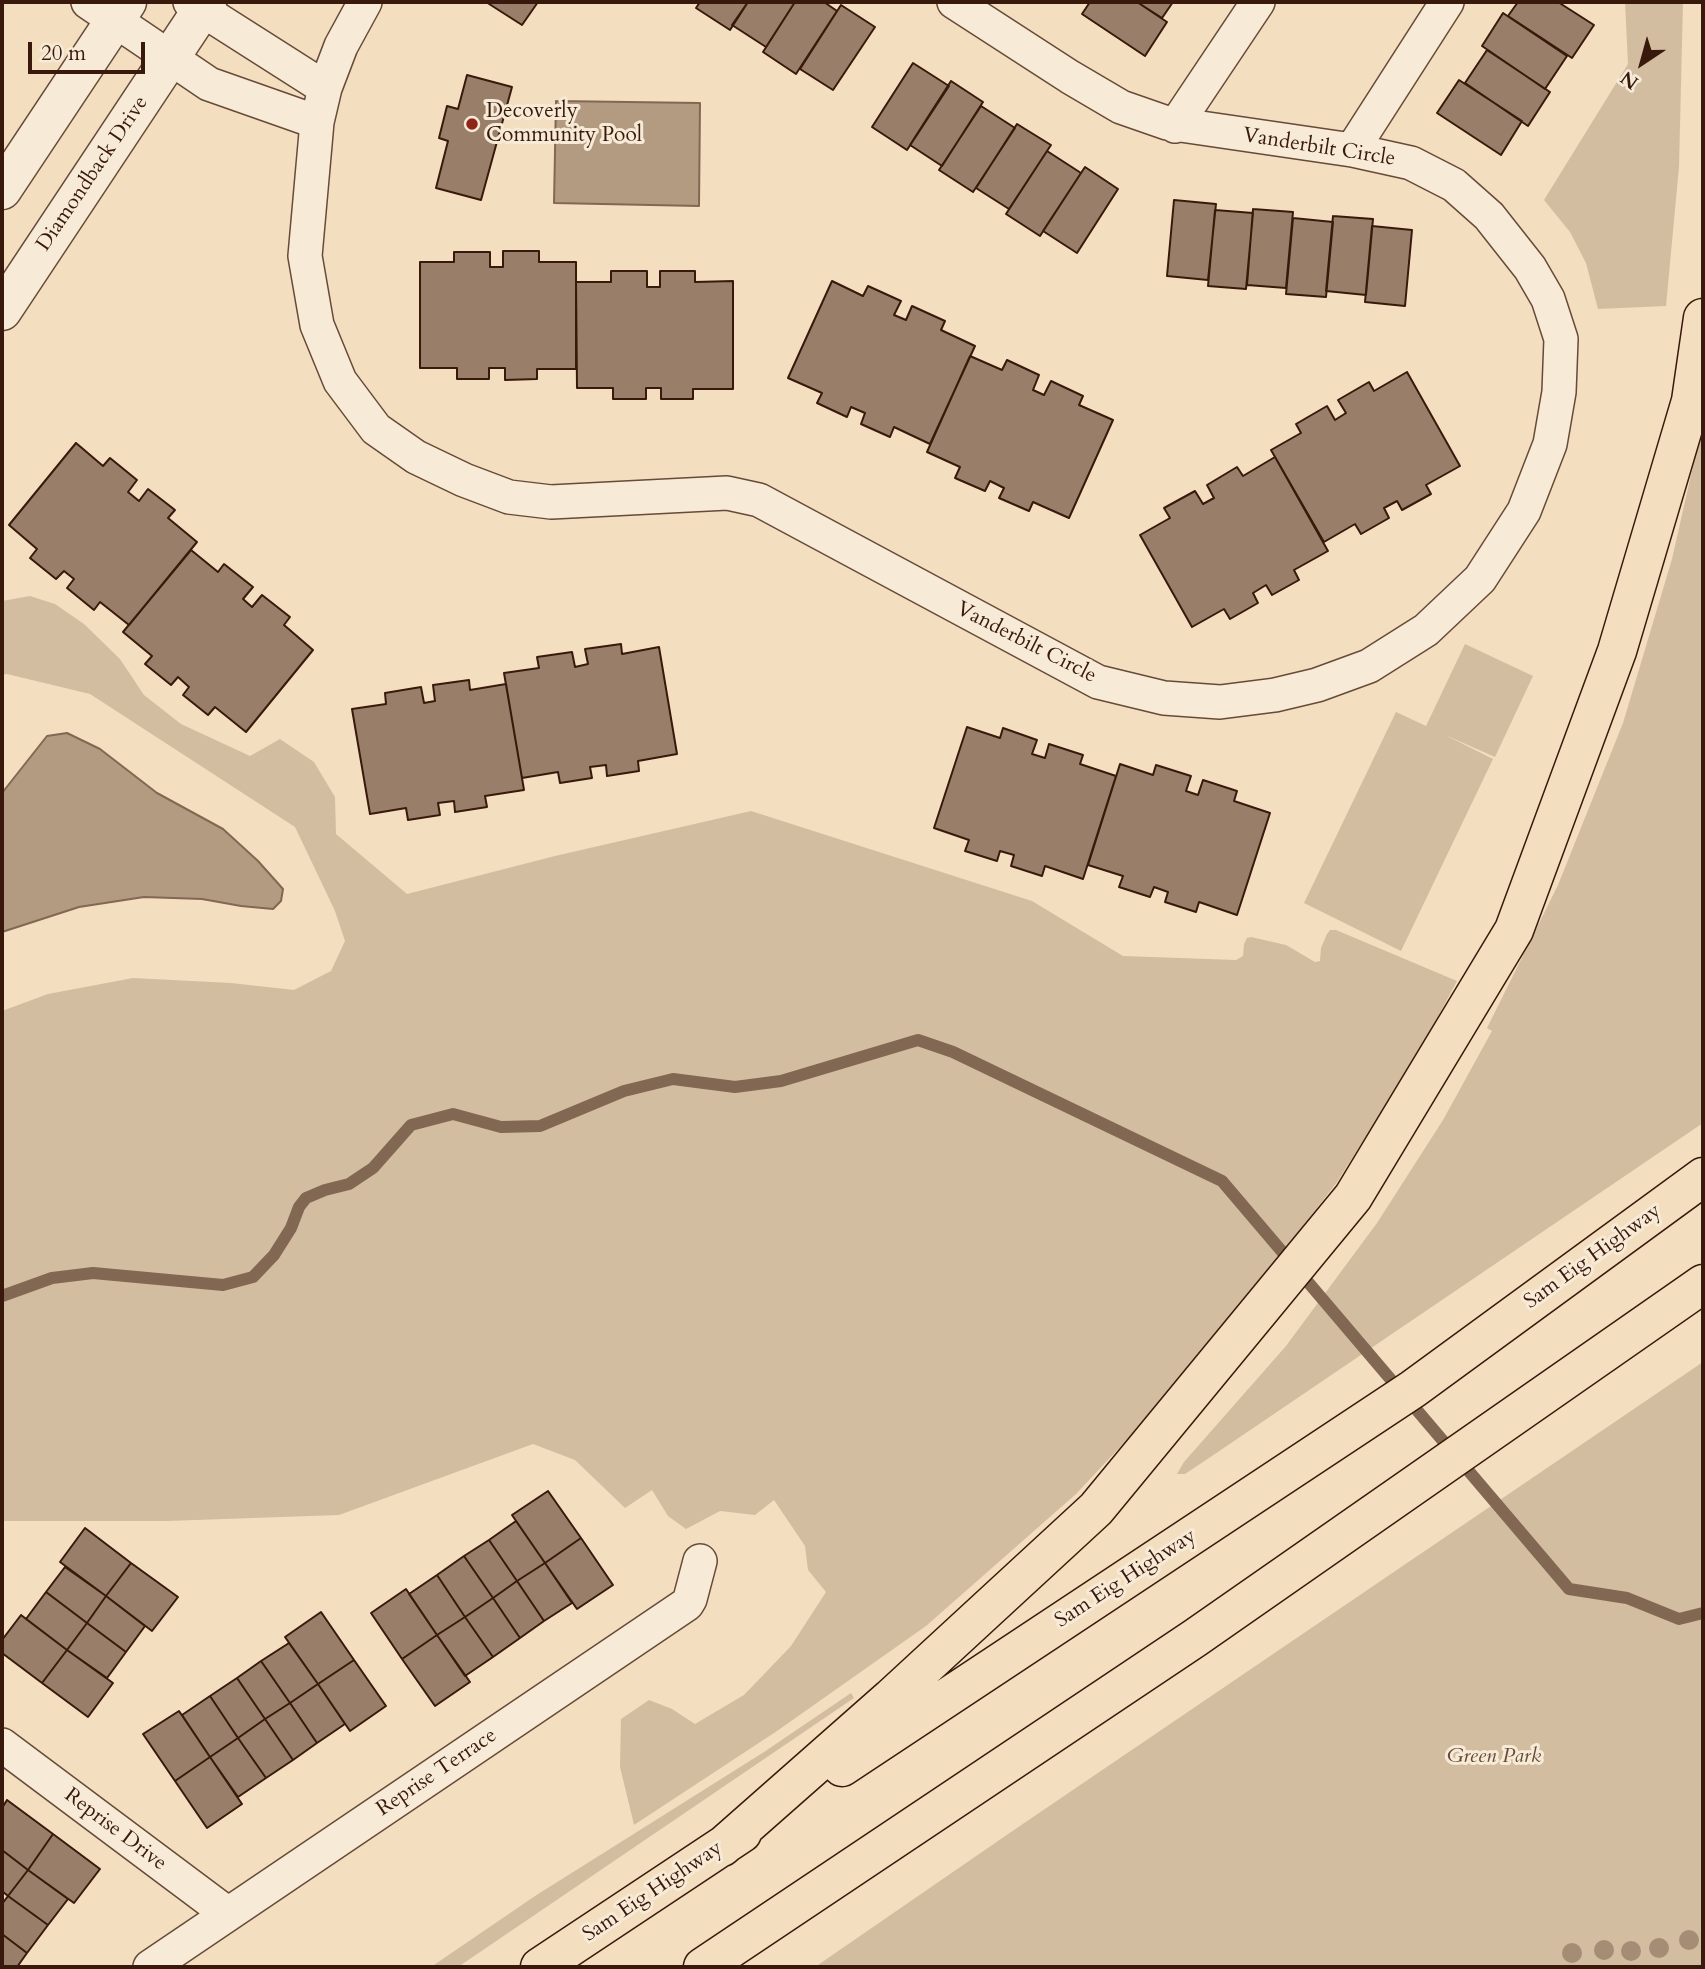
<!DOCTYPE html>
<html>
<head>
<meta charset="utf-8">
<style>
  body { margin:0 }
  #map { position:relative; width:1705px; height:1969px; overflow:hidden; background:#f3dec0; font-family:Cardo,serif }
  canvas { display:block }
  .frame { position:absolute; inset:0; border:4px solid #38190b; pointer-events:none }
  .north { position:absolute; left:1607px; top:28px; width:70px; height:70px; -webkit-text-stroke:5px #f7ead6; paint-order:stroke; rotate:216deg; font-size:19px; font-weight:700; line-height:28px; text-align:center; color:#38190b }
  .north::after { content:''; display:block; margin:auto; width:24px; height:32px; background:#38190b; clip-path:polygon(50% 0,100% 100%,50% 72%,0 100%) }
  .scale { position:absolute; left:28px; top:42px; width:117px; height:32px; box-sizing:border-box; border:4px solid #38190b; border-top:0; padding-left:9px; font-size:21px; line-height:24px; white-space:nowrap; color:#38190b; -webkit-text-stroke:5px #f7ead6; paint-order:stroke }
</style>
</head>
<body>
<div id="map">
<canvas width="1705" height="1969"></canvas>
<div class="frame"></div>
<div class="north">N</div>
<div class="scale">20 m</div>
</div>
<script>
const ctx = document.querySelector('canvas').getContext('2d');
ctx.lineJoin = 'round';
function paint(path, color) { ctx.fillStyle = color; ctx.fill(path, 'evenodd'); }
const poly = rows => new Path2D(rows.map(r => 'M' + r).join(''));
function strokePath(path, color, width, dash) { ctx.strokeStyle = color; ctx.lineWidth = width; ctx.lineCap = dash ? 'butt' : 'round'; ctx.setLineDash(dash || []); ctx.stroke(path); }
function label(font, color, halo, rows, align = 'center') {
  ctx.font = font + ' Cardo,serif'; ctx.lineWidth = 6; ctx.setLineDash([]); ctx.textBaseline = 'middle'; ctx.strokeStyle = halo; ctx.fillStyle = color; for (const [text, x, y, turn = 0] of rows) {
    ctx.save(); ctx.translate(x, y); ctx.rotate((+turn || 0) * Math.PI / 180); ctx.textAlign = isNaN(turn) ? turn : align; if (halo) ctx.strokeText(text, 0, 0); ctx.fillText(text, 0, 0); ctx.restore();
  }
}
paint(poly([
  [1625,2,1683,2,1679,167,1666,306,1598,309,1586,263,1570,232,1544,200,1628,64],
  [1703,422,1703,1123,1209,1458,1185,1474,1177,1474,1184,1462,1286,1346,1377,1223,1443,1120,1492,1031,1487,1028,1558,885,1623,723,1672,559],
  [30,596,55,604,84,624,120,659,144,695,181,724,250,756,280,739,314,762,335,797,336,834,407,894,555,856,751,811,1032,901,1123,956,1236,960,1243,956,1244,944,1247,938,1251,937,1286,945,1315,962,1320,961,1321,948,1327,934,1330,930,1336,930,1457,981,1420,1050,1337,1182,1196,1366,1076,1494,926,1626,777,1731,634,1825,620,1767,621,1719,649,1700,672,1709,695,1724,744,1695,791,1646,826,1592,808,1570,805,1546,774,1500,755,1515,720,1511,686,1529,668,1516,652,1490,625,1508,575,1460,533,1444,339,1515,167,1521,2,1521,2,1011,48,994,133,978,231,983,294,990,331,971,345,941,335,911,295,827,90,694,7,674,2,675,2,601],
  [1465,644,1533,676,1495,757,1445,735,1493,759,1401,951,1304,903,1396,712,1426,726],
  [1703,1362,1703,1967,815,1967,1011,1832],
  [851,1693,854,1698,458,1967,431,1967,535,1896,764,1752]
]), '#d3bda1');
const water = poly([
  [556,101,700,103,699,206,554,203,556,101],
  [67,733,100,749,157,793,223,829,258,861,283,889,281,901,273,909,241,906,202,899,144,897,79,907,2,932,2,793,47,736,67,733]
]);
paint(water, '#b39b82');
strokePath(water, '#826752', 2);
strokePath(poly([
  [2,1296,52,1278,93,1273,223,1285,253,1277,274,1255,291,1228,299,1207,306,1198,325,1190,349,1184,373,1168,411,1125,453,1114,501,1127,540,1126,624,1091,673,1079,735,1087,781,1081,918,1040,953,1052,1222,1181,1569,1589,1627,1598,1679,1619,1703,1613]
]), '#826752', 12);
const building = poly([
  [486,2,538,2,522,25,486,2],
  [700,2,748,2,730,30,696,8,700,2],
  [748,2,795,2,766,47,732,25,748,2],
  [795,2,824,2,837,11,796,74,763,52,795,2],
  [1090,2,1137,2,1167,22,1145,56,1082,14,1090,2],
  [1137,2,1173,2,1162,18,1137,2],
  [1518,2,1558,2,1594,25,1572,58,1508,16,1518,2],
  [841,5,875,27,833,90,800,69,841,5],
  [1503,13,1567,56,1545,89,1482,46,1503,13],
  [1487,50,1550,92,1528,126,1465,83,1487,50],
  [913,63,949,86,907,150,872,127,913,63],
  [467,75,512,87,481,200,436,188,448,141,439,138,447,106,458,109,467,75],
  [1459,80,1522,121,1501,155,1437,113,1459,80],
  [951,81,983,102,942,166,910,145,951,81],
  [981,106,1015,128,973,192,939,170,981,106],
  [1017,124,1051,145,1009,209,976,188,1017,124],
  [1047,151,1081,173,1040,236,1006,214,1047,151],
  [1085,167,1118,189,1077,253,1043,231,1085,167],
  [1174,200,1216,204,1208,280,1167,276,1174,200],
  [1253,209,1293,212,1286,288,1247,285,1253,209],
  [1215,210,1253,213,1246,289,1208,286,1215,210],
  [1333,216,1373,219,1366,295,1326,291,1333,216],
  [1293,218,1333,222,1326,297,1286,294,1293,218],
  [1372,226,1412,230,1405,306,1365,302,1372,226],
  [503,251,539,251,539,262,576,262,576,369,537,369,537,379,505,380,505,368,489,368,489,379,457,379,457,368,420,368,420,262,454,262,454,252,490,252,490,267,503,267,503,251],
  [611,271,647,271,647,287,660,287,660,271,695,271,695,282,733,281,733,389,693,389,693,399,661,399,661,388,646,388,646,399,613,399,613,388,577,388,576,282,611,282,611,271],
  [832,281,863,296,868,286,901,301,894,315,906,320,912,306,945,321,941,330,975,346,930,444,894,427,890,437,861,424,865,413,851,407,847,417,817,403,822,393,788,378,832,281],
  [970,356,1002,370,1007,360,1039,375,1033,390,1044,395,1051,381,1083,396,1079,405,1113,420,1069,518,1033,502,1029,511,999,498,1004,488,990,481,985,491,955,478,960,467,927,452,970,356],
  [1407,372,1460,466,1426,485,1431,494,1402,510,1397,501,1384,508,1389,518,1361,534,1355,524,1324,542,1271,450,1301,433,1296,424,1327,406,1335,420,1346,413,1338,400,1369,382,1374,391,1407,372],
  [76,443,103,466,110,458,137,480,128,492,139,501,148,489,175,510,168,518,197,542,129,625,100,602,94,610,67,588,74,579,64,571,56,579,30,558,37,549,9,525,76,443],
  [1275,457,1328,551,1294,570,1299,580,1272,595,1266,585,1253,593,1258,603,1230,619,1224,609,1192,627,1140,535,1170,518,1164,508,1195,491,1203,504,1214,498,1207,485,1237,467,1243,476,1275,457],
  [191,550,218,572,224,564,253,587,243,599,252,607,262,595,290,617,284,625,313,650,246,732,215,707,208,715,183,695,189,687,178,677,171,685,145,664,152,656,123,632,191,550],
  [621,644,622,654,659,647,677,754,638,761,639,771,607,776,606,765,590,767,592,778,560,783,558,772,522,778,504,673,539,668,537,657,572,652,575,667,588,664,585,649,621,644],
  [469,680,470,690,506,684,524,790,485,796,487,807,455,812,454,801,438,803,440,815,408,820,406,808,370,814,352,709,386,704,385,693,421,687,424,703,435,701,433,685,469,680],
  [967,727,1000,738,1003,728,1037,740,1032,754,1045,758,1049,744,1083,755,1080,764,1116,776,1083,879,1045,866,1042,876,1011,866,1014,855,1000,851,997,861,965,851,969,840,934,828,967,727],
  [1120,764,1153,775,1156,765,1191,776,1186,791,1198,795,1203,780,1237,791,1234,801,1270,813,1237,915,1199,902,1196,912,1165,902,1168,892,1154,887,1150,897,1119,887,1123,876,1088,865,1120,764],
  [548,1491,581,1538,545,1563,512,1515,548,1491],
  [516,1521,545,1563,517,1581,489,1540,516,1521],
  [85,1528,131,1563,106,1596,60,1562,85,1528],
  [581,1538,613,1585,577,1609,545,1563,581,1538],
  [489,1540,517,1581,493,1598,464,1556,489,1540],
  [464,1556,493,1598,465,1617,437,1575,464,1556],
  [131,1563,178,1597,152,1631,106,1596,131,1563],
  [545,1563,572,1603,544,1621,517,1581,545,1563],
  [65,1567,106,1596,87,1623,46,1592,65,1567],
  [437,1575,465,1617,437,1635,409,1594,437,1575],
  [517,1581,544,1621,520,1638,493,1598,517,1581],
  [406,1589,437,1635,402,1659,371,1613,406,1589],
  [46,1592,87,1623,67,1650,26,1619,46,1592],
  [106,1596,145,1626,126,1652,87,1623,106,1596],
  [493,1598,520,1638,493,1657,465,1617,493,1598],
  [321,1612,354,1660,318,1684,285,1637,321,1612],
  [21,1615,67,1650,42,1683,2,1653,2,1640,21,1615],
  [465,1617,493,1657,465,1676,437,1635,465,1617],
  [87,1623,126,1652,107,1678,67,1650,87,1623],
  [437,1635,470,1682,435,1706,402,1659,437,1635],
  [289,1643,318,1684,290,1703,261,1661,289,1643],
  [67,1650,113,1683,88,1717,42,1683,67,1650],
  [354,1660,386,1706,350,1731,318,1684,354,1660],
  [261,1661,290,1703,265,1719,237,1678,261,1661],
  [237,1678,265,1719,238,1738,210,1696,237,1678],
  [318,1684,345,1724,317,1743,290,1703,318,1684],
  [210,1696,238,1738,210,1757,182,1715,210,1696],
  [290,1703,317,1743,293,1760,265,1719,290,1703],
  [179,1711,210,1757,175,1781,143,1734,179,1711],
  [265,1719,293,1760,266,1778,238,1738,265,1719],
  [238,1738,266,1778,238,1797,210,1757,238,1738],
  [210,1757,242,1804,207,1828,175,1781,210,1757],
  [7,1800,53,1834,28,1870,2,1850,2,1808,7,1800],
  [53,1834,100,1869,74,1903,28,1870,53,1834],
  [2,1850,28,1870,8,1896,2,1891,2,1850],
  [28,1870,68,1899,48,1925,8,1896,28,1870],
  [8,1896,48,1925,27,1953,2,1934,2,1904,8,1896],
  [2,1934,27,1953,17,1967,2,1967,2,1934]
]);
paint(building, '#997f69');
strokePath(building, '#38190b', 2);
const minor = poly([
  [88,2,209,84,317,122],
  [190,2,325,88],
  [365,2,341,46,325,88,317,122,305,256,317,325,340,381,376,429,416,457,464,480,509,497,551,502,727,493,759,500,1098,682,1164,698,1220,702,1275,695,1317,685,1369,666,1426,630,1480,579,1524,511,1550,444,1559,392,1561,339,1548,299,1530,268,1489,216,1454,185,1411,163,1352,150,1167,123,1121,107,1070,77,954,2],
  [1175,126,1258,2],
  [1352,150,1447,2],
  [2,1745,228,1914],
  [150,1967,687,1604,690,1599,700,1561]
]);
const tertiary = poly([
  [2,190,127,2],
  [2,311,207,2]
]);
const primary = poly([
  [842,1767,1413,1389,1703,1177],
  [722,1847,891,1698,1096,1509,1353,1197,1514,930,1617,651,1691,401,1703,318],
  [540,1967,742,1833],
  [703,1967,1195,1638,1703,1284]
]);
strokePath(minor, '#674a38', 36);
strokePath(tertiary, '#674a38', 41);
strokePath(primary, '#38190b', 41);
strokePath(minor, '#f7ead6', 33);
strokePath(tertiary, '#f7ead6', 38);
strokePath(primary, '#f3dec0', 38);
ctx.fillStyle = '#a58d75';
for (const [x, y] of [
  [1689,1940],
  [1659,1948],
  [1604,1950],
  [1631,1951],
  [1572,1953]
]) { ctx.beginPath(); ctx.arc(x, y, 10, 0, 2 * Math.PI); ctx.fill(); }
for (const [x, y, r, color] of [
  [472,124,7,"#8f2418"]
]) { const dot = new Path2D(); dot.arc(x, y, r, 0, 2 * Math.PI); ctx.fillStyle = color; ctx.fill(dot); strokePath(dot, '#f7ead6', 2.5); }
label('21px', '#38190b', '#f7ead6', [
  ["Decoverly",486,112],
  ["Community Pool",486,136]
], 'left');
label('21px', '#38190b', '#f7ead6', [
  ["Vanderbilt Circle",1319,148,9],
  ["Diamondback Drive",93,174,-56],
  ["Vanderbilt Circle",1026,643,27],
  ["Sam Eig Highway",1593,1257,-36],
  ["Sam Eig Highway",1126,1579,-33],
  ["Reprise Terrace",437,1773,-34],
  ["Reprise Drive",115,1830,37],
  ["Sam Eig Highway",653,1892,-34]
]);
label('italic 21px', '#664a38', '#f7ead6', [
  ["Green Park",1494,1757]
]);
</script>
</body>
</html>
